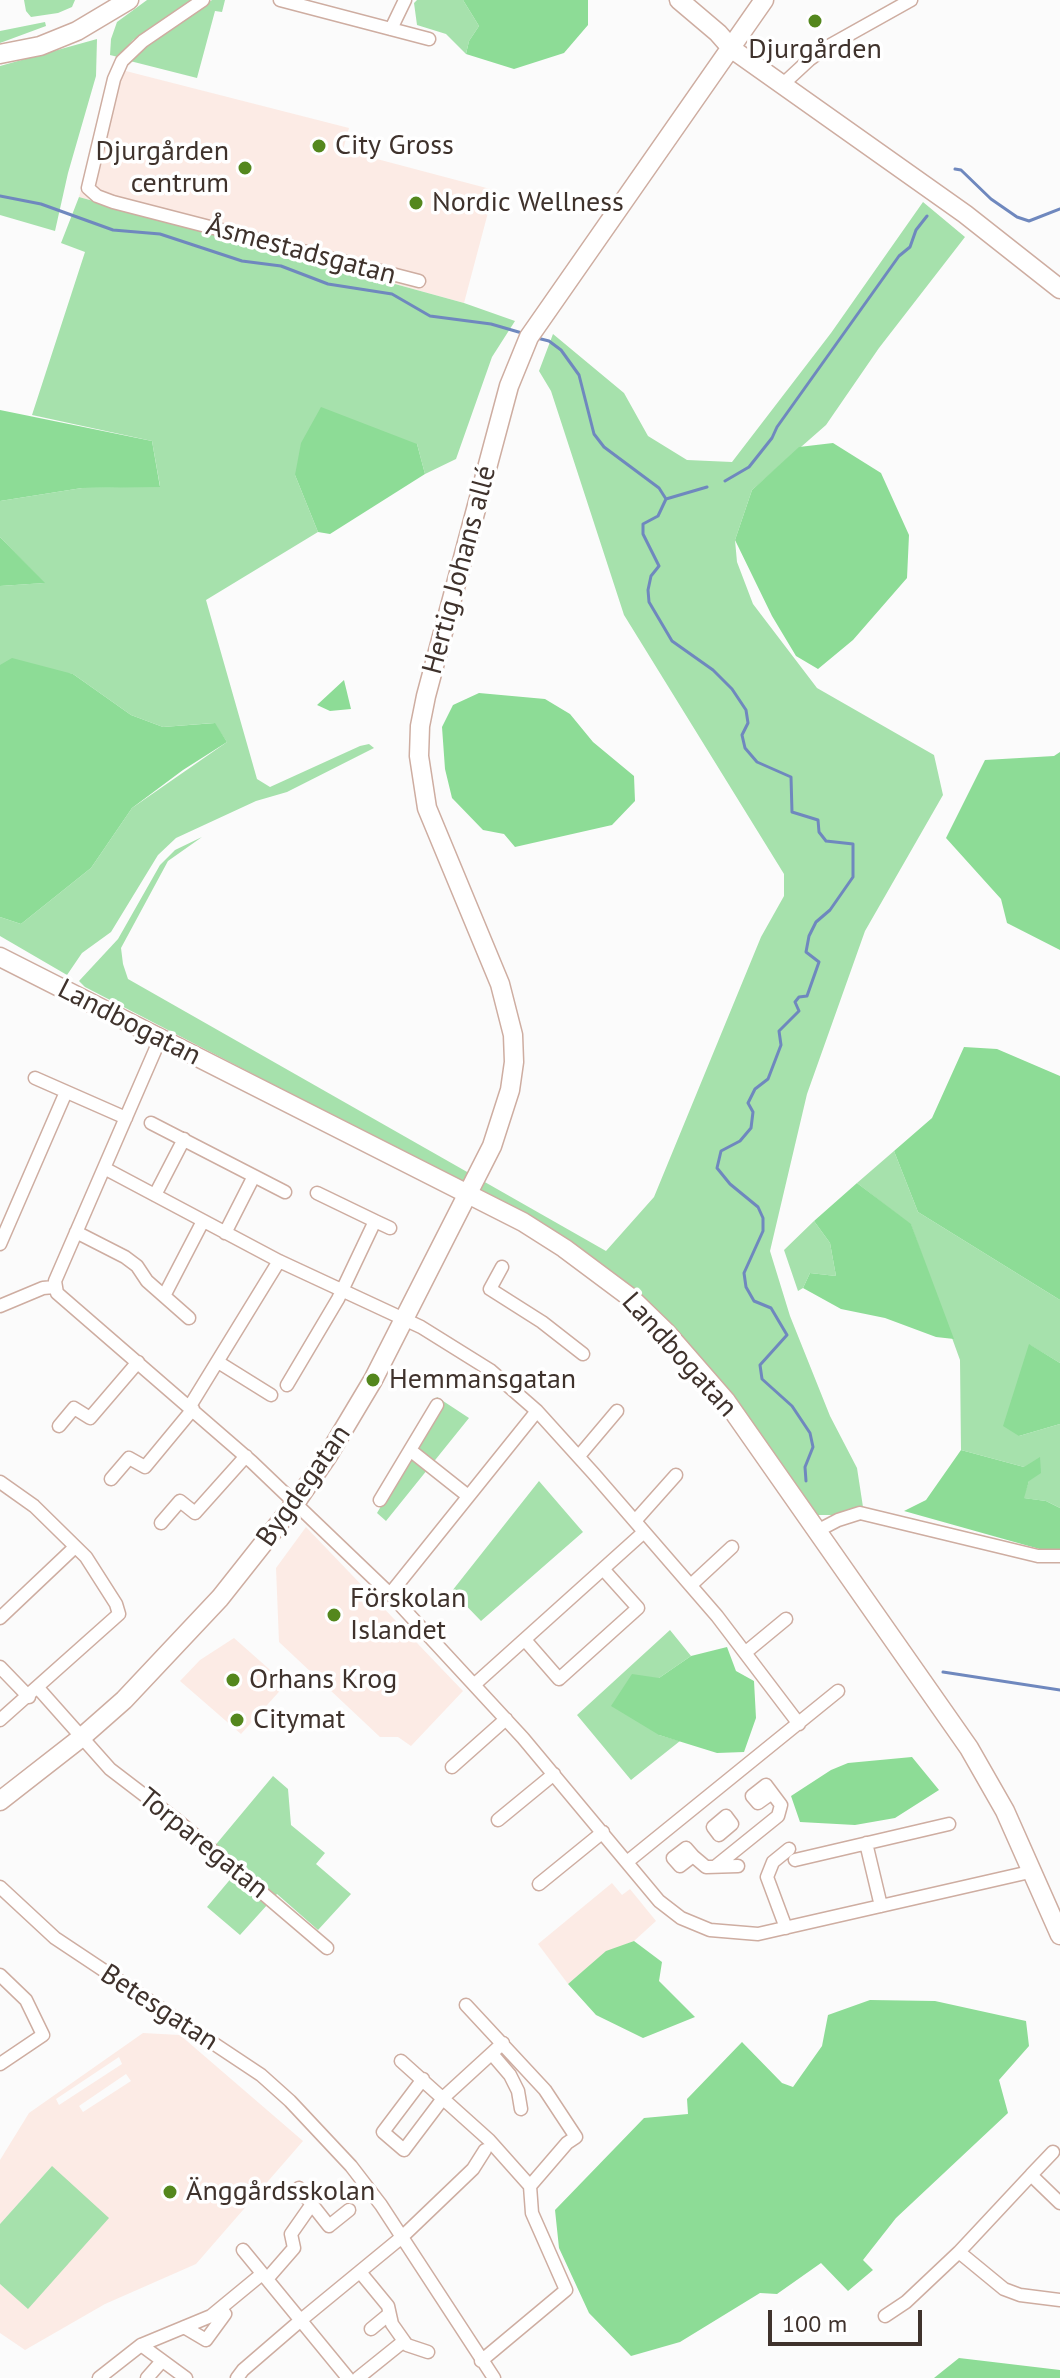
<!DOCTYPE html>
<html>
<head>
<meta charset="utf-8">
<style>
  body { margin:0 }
  #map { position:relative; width:1060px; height:2378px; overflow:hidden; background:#fbfbfb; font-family:"PT Sans",sans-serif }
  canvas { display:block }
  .scale { position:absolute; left:768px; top:2310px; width:154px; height:36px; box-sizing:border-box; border:4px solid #3f322c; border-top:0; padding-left:10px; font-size:24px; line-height:28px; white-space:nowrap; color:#3f322c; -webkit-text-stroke:6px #fff; paint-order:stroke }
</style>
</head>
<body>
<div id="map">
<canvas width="1060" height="2378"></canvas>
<div class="scale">100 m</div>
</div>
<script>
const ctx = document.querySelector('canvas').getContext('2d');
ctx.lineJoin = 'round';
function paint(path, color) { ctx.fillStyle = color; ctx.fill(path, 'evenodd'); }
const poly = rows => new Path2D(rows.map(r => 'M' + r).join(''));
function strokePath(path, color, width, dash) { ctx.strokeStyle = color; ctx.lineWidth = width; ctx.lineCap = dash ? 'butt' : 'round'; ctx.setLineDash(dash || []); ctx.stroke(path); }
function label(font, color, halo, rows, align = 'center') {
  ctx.font = font + ' "PT Sans",sans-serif'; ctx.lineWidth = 7; ctx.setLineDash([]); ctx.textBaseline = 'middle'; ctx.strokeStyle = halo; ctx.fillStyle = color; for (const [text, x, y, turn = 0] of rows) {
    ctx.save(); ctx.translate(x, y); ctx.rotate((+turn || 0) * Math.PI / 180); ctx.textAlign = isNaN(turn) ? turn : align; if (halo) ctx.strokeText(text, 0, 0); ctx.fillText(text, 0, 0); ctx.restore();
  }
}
paint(poly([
  [114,68,349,128,343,150,494,190,464,303,79,197],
  [306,1527,463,1691,411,1746,398,1737,380,1737,279,1642,276,1568],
  [234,1638,286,1684,241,1734,180,1681,200,1660],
  [612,1883,622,1895,630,1889,656,1921,634,1941,606,1952,568,1984,538,1944],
  [143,2033,180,2035,303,2141,196,2264,105,2304,25,2350,0,2333,0,2284,28,2308,52,2166,0,2224,0,2160,29,2113],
  [119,2057,122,2064,59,2105,56,2099],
  [126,2074,131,2081,83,2112,79,2106]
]), '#fcebe5');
paint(poly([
  [24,0,75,0,72,7,58,13,31,17,26,11],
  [147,0,192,0,133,40,118,57,110,55,111,39,117,22],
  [212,0,225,0,222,12,215,11,197,78,130,61,140,51],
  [417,0,463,0,479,26,469,41,466,54,446,34,417,25,414,3],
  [45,22,46,26,0,43,0,31],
  [97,39,96,76,68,173,55,231,0,215,0,66],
  [79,197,464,303,515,321,492,357,456,459,425,474,417,444,295,475,318,532,206,600,257,779,270,787,360,746,369,744,374,748,287,792,256,801,176,838,158,855,111,932,82,953,67,975,0,936,0,917,21,924,91,868,132,808,227,742,214,723,163,727,131,715,73,674,0,665,0,586,44,583,0,537,0,501,82,488,160,486,152,441,32,415,85,252,61,243],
  [923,202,965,237,879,348,826,425,752,490,735,540,737,562,753,604,817,688,934,755,943,795,865,931,807,1094,770,1251,790,1316,830,1416,857,1468,863,1507,843,1515,814,1515,740,1412,546,1226,85,987,79,981,118,939,160,865,175,850,202,837,168,861,121,948,123,964,128,979,606,1251,654,1197,761,937,784,896,784,874,624,615,551,391,539,371,553,334,624,393,648,436,687,460,732,462,831,333],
  [894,1151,918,1212,1060,1300,1060,1363,1030,1345,1019,1436,1060,1424,1060,1508,1046,1501,1023,1498,1029,1481,1024,1467,961,1450,960,1360,911,1225,857,1183],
  [814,1221,830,1243,836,1276,810,1273,803,1288,798,1291,784,1250],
  [437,1397,469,1418,386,1521,377,1513,441,1405,435,1400],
  [539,1481,583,1532,481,1621,452,1591],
  [670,1630,691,1656,659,1678,659,1735,680,1741,631,1780,577,1715],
  [273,1776,288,1789,291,1825,325,1853,316,1864,351,1894,318,1930,277,1894,240,1935,207,1907,233,1876,208,1854],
  [52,2166,109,2218,28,2309,0,2284,0,2224]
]), '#a6e1ac');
paint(poly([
  [463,0,588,0,588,25,564,53,514,69,466,54,469,41,479,26],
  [321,407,417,444,425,474,330,534,318,532,295,475,301,443],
  [0,410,152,441,160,487,82,488,0,501],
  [833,443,881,473,909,535,907,578,853,640,818,669,796,656,772,616,735,540,752,490,799,447],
  [0,537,45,583,0,586],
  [12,658,73,674,131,715,163,727,215,723,227,742,183,770,132,808,91,868,21,924,0,917,0,665],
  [344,680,351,709,330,711,317,705],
  [479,693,545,699,570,714,593,742,634,776,635,801,612,825,515,847,504,834,483,830,452,798,445,769,442,727,453,705],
  [1060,752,1060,950,1007,923,1001,899,946,838,985,760,1054,756],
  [964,1047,997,1049,1060,1076,1060,1300,918,1212,894,1151,932,1118],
  [857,1183,911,1224,954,1339,936,1337,885,1318,841,1309,803,1288,810,1273,836,1276,830,1243,814,1221],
  [1029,1344,1060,1363,1060,1424,1019,1436,1003,1426],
  [961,1450,1024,1467,1040,1457,1041,1473,1029,1481,1024,1498,1046,1501,1060,1508,1060,1549,1043,1550,904,1511,926,1500],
  [727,1647,736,1671,754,1681,756,1718,744,1752,717,1753,659,1735,611,1706,632,1674,659,1678,691,1656],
  [912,1757,939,1790,895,1818,855,1825,800,1822,791,1796,831,1770,848,1763],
  [634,1941,662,1962,659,1981,695,2017,643,2038,596,2015,568,1984,606,1951],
  [870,2000,935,2001,1026,2021,1029,2046,999,2080,1008,2113,896,2218,863,2260,873,2270,848,2291,821,2263,777,2294,760,2293,680,2342,631,2356,589,2313,559,2248,555,2210,644,2118,688,2114,687,2099,742,2042,782,2083,793,2087,822,2046,828,2015],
  [959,2358,1060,2370,1060,2378,934,2378]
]), '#8ddc96');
strokePath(poly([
  [955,169,961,170,991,199,1017,217,1029,221,1060,209],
  [0,196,41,204,113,230,160,234,242,261,281,266,328,284,392,294,430,316,491,324,522,333],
  [537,338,549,341,561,350,579,375,594,434,604,447,659,488,666,499,658,516,643,524,643,534,659,566,651,576,648,590,649,602,672,641,713,670,732,689,746,710,748,723,742,735,745,748,757,762,791,777,792,812,818,820,819,832,826,841,853,844,853,877,830,910,816,922,809,936,806,952,819,962,807,996,799,997,795,1002,799,1011,779,1031,781,1045,768,1079,755,1089,748,1103,753,1112,751,1128,740,1141,721,1151,717,1168,730,1184,758,1207,763,1218,763,1231,744,1273,746,1287,754,1301,771,1308,787,1335,760,1365,762,1379,792,1406,810,1433,813,1447,805,1467,806,1481],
  [725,481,749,467,772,438,777,427,899,256,910,247,916,230,927,216],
  [666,499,707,487],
  [943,1672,1060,1690]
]), '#6f88be', 3);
const street = poly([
  [203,0,143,41,122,61,114,79,88,188,97,196,113,202,419,281],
  [280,0,429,39],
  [391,29,405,0],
  [782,85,809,60,827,47,911,0],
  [160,1039,55,1281,57,1293,252,1462,390,1594,523,1738,659,1901,681,1918,710,1930,758,1934,1034,1871],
  [35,1078,126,1118],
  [151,1123,285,1192],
  [104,1168,279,1261,421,1327,490,1370,537,1411,594,1474,717,1616,799,1724],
  [317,1193,375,1221],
  [155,1195,184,1139],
  [76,1232,125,1257,137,1266,147,1281,189,1318],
  [225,1233,254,1176],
  [0,1244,66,1092],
  [502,1267,490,1289,542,1322,583,1354],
  [164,1296,203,1221],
  [0,1306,43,1288,54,1287],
  [218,1362,271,1395],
  [287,1385,338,1299,375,1221,390,1228],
  [190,1406,279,1261],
  [59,1426,74,1408,90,1418,138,1362],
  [410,1450,468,1496],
  [579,1456,617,1411],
  [111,1479,129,1458,145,1467,193,1409],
  [0,1482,34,1506,86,1557,116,1604,119,1614,0,1720],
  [380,1500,437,1405],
  [635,1521,676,1475],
  [161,1523,180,1501,195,1513,246,1456],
  [817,1531,838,1520,860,1513,1038,1556,1060,1556],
  [691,1585,732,1547],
  [390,1594,537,1411],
  [0,1618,75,1547],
  [525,1640,559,1679,638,1608,603,1569],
  [746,1652,786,1619],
  [0,1667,29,1697],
  [475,1684,644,1532],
  [38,1688,110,1769,178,1821,327,1948],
  [452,1767,506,1719],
  [766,1785,772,1793,758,1803,752,1796,766,1785],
  [726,1816,732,1824,719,1835,713,1827,726,1816],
  [498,1820,554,1774],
  [866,1843,881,1906],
  [686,1848,693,1856,680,1866,673,1858,686,1848],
  [693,1856,706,1867,738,1866],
  [795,1860,949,1824],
  [627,1862,838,1691],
  [716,1866,778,1816,781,1805,772,1793],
  [539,1884,603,1832],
  [0,1887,55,1938,261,2075,290,2101,351,2166,381,2205,494,2378],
  [786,1928,767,1877,773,1862,789,1849],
  [0,1975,26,2000,43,2035,0,2064],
  [466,2005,545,2090,576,2137,567,2143,530,2186],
  [492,2054,510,2075,518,2091,521,2109],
  [401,2061,489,2140,530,2186,532,2213,566,2290,481,2361],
  [423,2079,383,2132,404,2150,444,2097,503,2043],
  [1031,2175,1053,2152],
  [299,2188,329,2226,349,2210],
  [243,2250,348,2378],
  [959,2252,1004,2289,1020,2295,1060,2300],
  [360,2272,388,2306,392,2324,404,2341],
  [267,2279,294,2248,291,2234,312,2204],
  [885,2316,906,2302,959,2252,1031,2175,1060,2203],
  [184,2327,206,2340,225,2314,221,2309],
  [371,2329,388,2315],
  [141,2345,211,2316,262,2274],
  [99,2378,141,2345,186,2378],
  [147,2378,162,2361],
  [237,2378,243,2370,301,2320,402,2237,473,2169,485,2150],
  [358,2378,404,2341,407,2345,428,2352]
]);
const secondary = poly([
  [679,0,718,33,732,49,965,214,1060,289],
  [0,54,40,46,77,31,129,0],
  [0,957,523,1222,564,1248,631,1298,665,1331,726,1401,969,1748,1005,1811,1060,1935],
  [0,1801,82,1737,124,1700,220,1598,296,1502,327,1457,373,1380,492,1146,510,1090,514,1062,513,1035,500,984,427,808,419,756,420,726,426,696,509,386,529,337,764,0]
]);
strokePath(street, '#ceada1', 15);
strokePath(secondary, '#ceada1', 21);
strokePath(street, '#fff', 12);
strokePath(secondary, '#fff', 18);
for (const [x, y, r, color] of [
  [815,21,8,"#54871d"],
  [319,146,8,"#54871d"],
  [245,168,8,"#54871d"],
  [416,203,8,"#54871d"],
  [373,1380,8,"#54871d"],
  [334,1615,8,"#54871d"],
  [233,1680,8,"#54871d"],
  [237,1720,8,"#54871d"],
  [170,2192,8,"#54871d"]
]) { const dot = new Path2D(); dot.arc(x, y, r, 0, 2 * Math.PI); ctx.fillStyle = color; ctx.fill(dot); strokePath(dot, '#fff', 3); }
label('28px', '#3f322c', '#fff', [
  ["Djurgården",815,50,"center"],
  ["City Gross",335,146],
  ["Djurgården",229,152,"right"],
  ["centrum",229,184,"right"],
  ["Nordic Wellness",432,203],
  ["Hemmansgatan",389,1380],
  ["Förskolan",350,1599],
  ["Islandet",350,1631],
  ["Orhans Krog",249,1680],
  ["Citymat",253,1720],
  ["Änggårdsskolan",186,2192]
], 'left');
label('28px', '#3f322c', '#fff', [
  ["Åsmestadsgatan",301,251,15],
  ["Hertig Johans allé",460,570,-75],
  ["Landbogatan",129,1023,27],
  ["Landbogatan",679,1355,48],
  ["Bygdegatan",304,1486,-55],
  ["Torparegatan",203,1844,39],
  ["Betesgatan",159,2008,33]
]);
</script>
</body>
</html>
